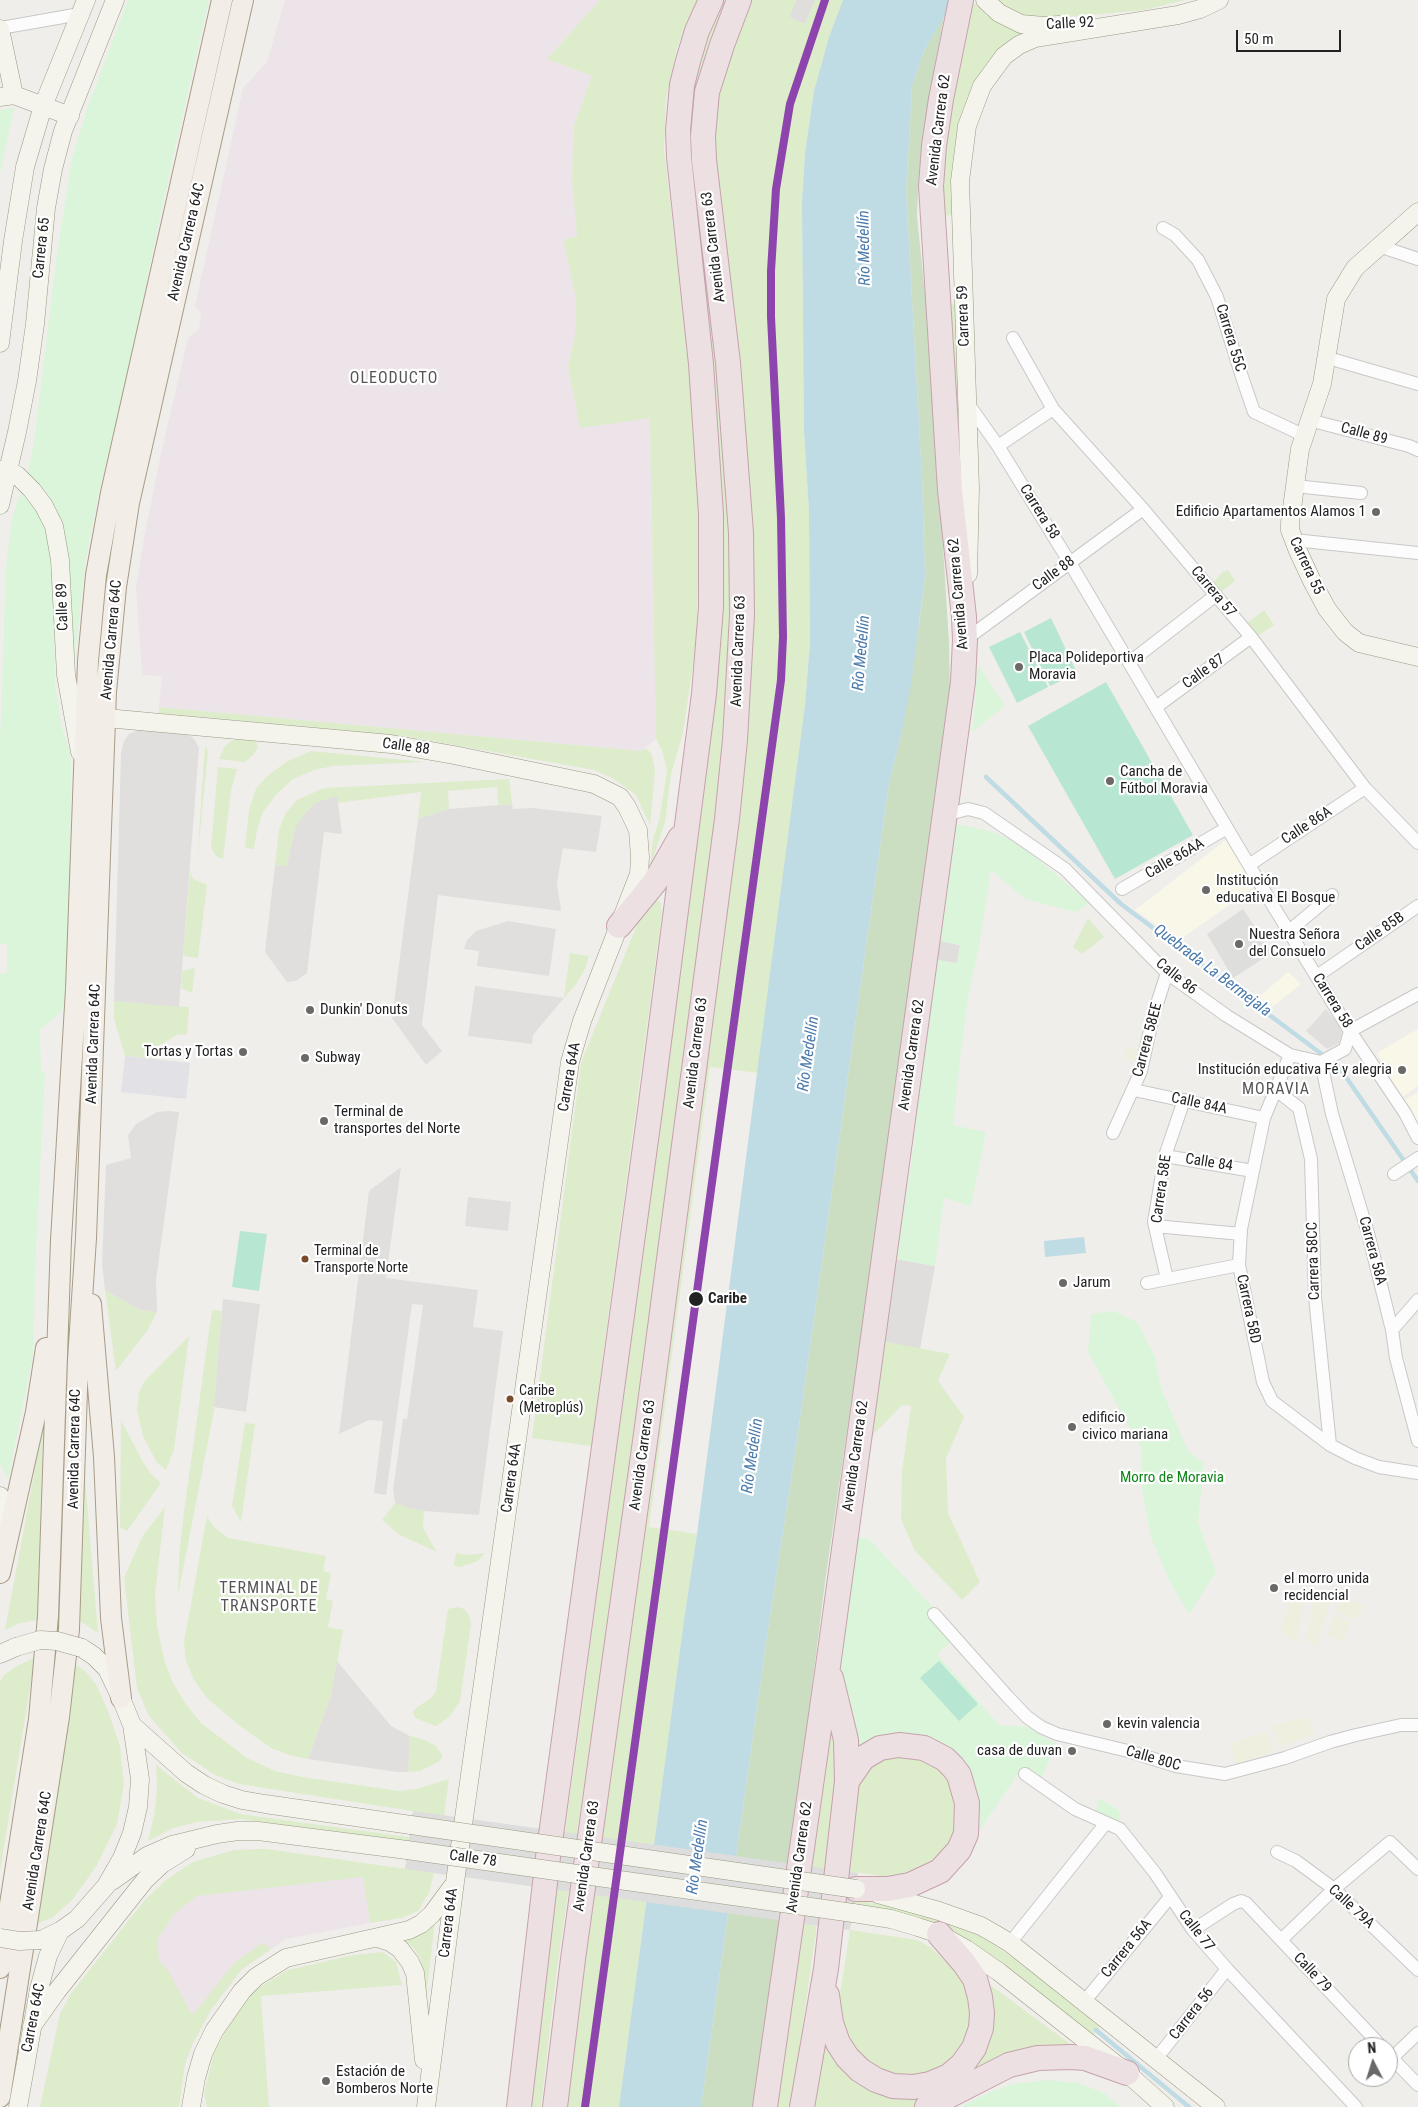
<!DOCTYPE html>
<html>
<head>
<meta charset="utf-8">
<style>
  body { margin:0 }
  #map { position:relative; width:1418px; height:2107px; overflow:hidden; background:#f0eeeb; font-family:"Roboto Condensed",sans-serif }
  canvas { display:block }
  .north { position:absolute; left:1348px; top:2037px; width:50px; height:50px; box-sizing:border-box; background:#fff; border:1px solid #a7a7a7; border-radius:50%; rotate:355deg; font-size:14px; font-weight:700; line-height:20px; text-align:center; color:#222 }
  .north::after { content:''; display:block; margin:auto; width:18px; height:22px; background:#6a6968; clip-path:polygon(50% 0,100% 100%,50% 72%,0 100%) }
  .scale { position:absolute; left:1236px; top:30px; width:105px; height:22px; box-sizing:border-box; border:2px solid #222; border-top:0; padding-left:6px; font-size:15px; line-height:18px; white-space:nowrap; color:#222; -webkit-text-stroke:4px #fff; paint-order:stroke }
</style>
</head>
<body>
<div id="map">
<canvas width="1418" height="2107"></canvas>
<div class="north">N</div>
<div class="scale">50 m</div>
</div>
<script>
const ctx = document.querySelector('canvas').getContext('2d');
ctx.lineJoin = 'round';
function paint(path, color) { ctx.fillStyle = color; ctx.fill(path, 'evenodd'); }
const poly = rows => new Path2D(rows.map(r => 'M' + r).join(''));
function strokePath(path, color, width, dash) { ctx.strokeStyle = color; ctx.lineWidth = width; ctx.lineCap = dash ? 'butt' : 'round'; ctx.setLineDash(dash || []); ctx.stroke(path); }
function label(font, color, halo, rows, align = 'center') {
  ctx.font = font + ' "Roboto Condensed",sans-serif'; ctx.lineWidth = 4.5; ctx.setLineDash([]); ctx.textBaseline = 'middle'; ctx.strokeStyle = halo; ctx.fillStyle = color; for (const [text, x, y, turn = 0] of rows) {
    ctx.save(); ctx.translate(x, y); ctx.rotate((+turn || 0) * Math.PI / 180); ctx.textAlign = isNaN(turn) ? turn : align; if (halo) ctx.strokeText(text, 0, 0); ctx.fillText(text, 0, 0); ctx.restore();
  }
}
paint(poly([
  [796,0,815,0,805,24,789,17],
  [940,941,960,945,957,963,937,960],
  [895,1259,935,1266,920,1349,881,1341]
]), '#dfdedc');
paint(poly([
  [285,0,600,0,547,59,592,76,574,125,572,179,577,236,563,240,576,297,575,336,568,366,650,418,656,739,641,751,159,707,162,676,142,675,136,588,144,538,161,453,188,338,199,329,201,313,195,306,243,88,267,62],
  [266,1849,362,1863,370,1923,286,1939,241,1970,211,2010,193,2043,185,2064,179,2107,40,2107,60,2014,70,1995,144,1901,166,1880,193,1862,234,1850]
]), '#ede4e9');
paint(poly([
  [1227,839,1256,885,1245,894,1179,940,1135,910],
  [1288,972,1301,984,1272,1007,1259,997],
  [1418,1029,1418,1086,1401,1098,1377,1053],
  [1418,1092,1418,1125,1404,1100]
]), '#f8f7e8');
paint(poly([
  [1243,909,1272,953,1233,978,1207,934]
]), '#dededc');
paint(poly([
  [1126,1047,1144,1049,1141,1063,1124,1058],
  [1315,1589,1331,1598,1316,1648,1306,1639],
  [1292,1591,1306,1592,1297,1642,1280,1632],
  [1343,1597,1365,1606,1354,1620,1336,1612],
  [1334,1615,1350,1623,1343,1642,1327,1635],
  [1307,1717,1315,1734,1280,1747,1271,1726],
  [1267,1732,1273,1752,1236,1764,1229,1744]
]), '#efefdf');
paint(poly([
  [600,0,697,0,677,48,666,99,664,149,690,374,699,494,699,559,696,644,683,733,671,774,665,822,650,868,653,838,659,821,667,771,663,753,656,739,650,418,580,428,568,366,575,336,576,297,563,240,577,236,572,179,574,125,592,76,547,59],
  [720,0,731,0,709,57,734,544,726,721,698,957,621,1532,556,1976,541,2107,528,2107,646,1230,710,730,687,164,692,77],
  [749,0,796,0,789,17,805,24,815,0,843,0,829,37,814,91,805,153,802,202,804,431,809,511,810,642,805,705,758,1073,710,1067,649,1527,697,1534,684,1620,619,2107,563,2107,742,768,711,169,720,73],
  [972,0,987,16,1039,31,999,50,986,64,976,81,961,115,955,146,953,215,940,216,943,158],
  [995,0,1185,0,1144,10,1057,18,1029,19,1001,7],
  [956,304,965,503,958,503,946,306],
  [1228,570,1235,581,1219,593,1211,584,1223,572],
  [1264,610,1274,625,1256,637,1246,624],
  [159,707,641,751,646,748,652,755,655,771,650,825,636,795,614,779,594,770,404,736,159,713],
  [241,738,255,740,258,747,254,754,245,762,219,759,224,747,231,741],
  [205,745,208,752,197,863],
  [311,751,426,762,333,766,314,770,293,779,276,795,263,812,257,830,254,849,245,848,249,810,256,789,266,777,286,762],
  [218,767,237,769,231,791,223,859,216,856,211,848],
  [509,779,512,804,498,805,497,787,448,791,449,809,418,819,421,792,337,803,295,828,287,866,275,865,279,830,286,813,297,800,324,788],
  [190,872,193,879,207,885,198,958,183,956],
  [655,899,661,903,662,913,591,1446,532,1438,581,1063,643,910],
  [1088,918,1104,937,1082,954,1073,947],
  [570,953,589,956,585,969,576,984,564,998],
  [195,968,192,993,181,988,182,971],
  [114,1001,189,1007,187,1034,177,1035,158,1046,156,1059,125,1056,114,1019],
  [105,1290,140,1310,157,1312,147,1331,116,1371],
  [212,1310,222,1311,214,1411,178,1595,179,1556,184,1512],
  [189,1336,174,1449,166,1470,157,1463,143,1436,137,1410,139,1392,144,1382],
  [881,1341,950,1354,938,1381,964,1417,946,1458,948,1513,980,1582,962,1600,915,1551,901,1519,902,1472,911,1406,902,1405,867,1441],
  [121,1420,143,1462,151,1474,161,1483,127,1531,120,1527],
  [245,1423,255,1424,241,1522,232,1506],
  [43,1426,38,1620,20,1623,5,1630],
  [82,1441,98,1633,78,1620],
  [395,1503,409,1508,424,1511,423,1528,437,1552,400,1535,382,1520],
  [165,1507,155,1594,157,1626,164,1659,172,1681,185,1703,201,1723,247,1758,275,1771,302,1777,399,1791,416,1789,449,1779,444,1816,239,1784,215,1775,182,1753,149,1716,137,1688,124,1578,142,1537],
  [207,1516,213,1526,228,1538,326,1556,323,1571,331,1573,326,1599,333,1601,328,1627,343,1630,331,1695,308,1759,289,1755,271,1748,240,1726,207,1698,194,1680,186,1661,184,1642],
  [456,1553,467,1555,485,1553,478,1561,460,1567,454,1566],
  [457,1607,464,1609,469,1615,471,1624,460,1701,449,1717,436,1726,415,1718,413,1712,416,1708,431,1698,436,1691,448,1609],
  [35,1657,0,1871,0,1682,4,1675,17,1666],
  [74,1663,87,1673,97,1686,109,1714,120,1746,124,1784,117,1824,97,1865,73,1899,52,1918,33,1925],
  [831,1714,838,1777,791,2107,777,2107,796,1949],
  [410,1736,425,1740,436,1746,443,1756,438,1762,420,1771,408,1772],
  [890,1751,945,1765,959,1804,954,1840,932,1865,897,1878,844,1871,853,1780],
  [156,1765,198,1798,240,1814,415,1838,413,1844,241,1819,197,1822,173,1828,148,1841,154,1816,157,1791],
  [266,1849,434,1873,429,1893,418,1911,401,1918,370,1923,363,1877,197,1896,175,1913,157,1940,159,1960,170,1974,192,2015,205,2000,233,1964,262,1943,271,1949,241,1970,211,2010,193,2043,185,2064,179,2107,40,2107,60,2014,70,1995,144,1901,166,1880,193,1862,234,1850],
  [849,1899,918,1911,980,1936,1018,1961,1101,2025,1092,2036,977,1946,951,1932,924,1920,848,1906],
  [435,1921,425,2005,426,1987,421,1960,413,1947,401,1941],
  [850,1930,917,1940,930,1947,964,1978,972,1994,972,2035,945,2069,922,2078,898,2077,878,2070,859,2058,840,2026,838,2007],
  [383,1952,396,1962,402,1985,261,1996,269,2107,207,2107,204,2093,215,2049,238,2011,255,1990,288,1970,353,1955],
  [985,1981,1077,2049,970,2077,914,2107,815,2107,824,2031,854,2074,952,2083]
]), '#ddeccb');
paint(poly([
  [944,16,924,126,919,172,917,216,931,353,949,643,950,692,944,747,900,1067,825,1582,790,1863,753,2107,701,2107,768,1629,796,1447,889,783,900,741,919,625,925,576,922,479,906,191,912,86,924,51]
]), '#cbdec1');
paint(poly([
  [128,0,209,0,172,161,122,398,99,492,86,557,74,666,69,560,62,527,46,491,28,473,34,442,57,254,72,158,87,109],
  [14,108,0,173,0,110],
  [20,493,35,509,45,527,53,551,55,684,62,728,70,753,71,767,69,972,62,1011,40,1030,41,1072,45,1072,35,1270,33,1354,8,1479,0,1463,0,974,7,973,7,944,0,944,0,743,6,567,12,519],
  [978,665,1005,706,972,732],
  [955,824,986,830,1018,842,1089,903,1076,912,1025,899,991,870,978,951,969,992,961,1051,953,1125,986,1132,971,1206,944,1198,935,1266,895,1259,912,1160,920,1080,937,960,957,963,960,945,940,941],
  [1113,1311,1137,1322,1155,1357,1161,1388,1188,1451,1204,1463,1198,1522,1216,1572,1189,1614,1169,1580,1151,1537,1142,1490,1141,1448,1088,1352,1091,1314],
  [854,1537,868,1538,959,1635,937,1654,999,1725,1028,1727,1056,1744,1037,1789,1017,1775,965,1852,975,1818,944,1751,857,1754,836,1676],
  [1098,1798,1119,1810,1121,1825,1095,1816],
  [1048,2080,1079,2083,1104,2093,1120,2107,960,2107,990,2092,1013,2084]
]), '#daf5da');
paint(poly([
  [1051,618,1077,673,1050,686,1024,632],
  [1020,632,1048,687,1017,703,989,647],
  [1106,682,1193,835,1115,879,1028,726],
  [240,1231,267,1234,259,1291,232,1287],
  [939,1661,978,1704,959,1721,920,1678]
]), '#b7e6d2');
paint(poly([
  [143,728,187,733,194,739,199,748,179,1007,114,1001,121,754,124,741,129,734],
  [337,796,342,834,324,832,307,973,296,981,287,982,265,952,275,865,287,866,295,828,305,814,315,803],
  [512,804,513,809,533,808,602,816,596,852,563,848,557,883,561,911,438,895,422,1025,442,1051,426,1065,392,1018,418,819,449,809],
  [508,921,556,929,549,976,477,966,479,951,464,949,467,940,476,931],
  [475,986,476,986,564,998,533,1035,532,1044,468,1036],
  [1326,1009,1343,1030,1339,1043,1327,1049,1306,1031],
  [169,1111,179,1112,156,1280,157,1312,140,1310,105,1290,102,1264,106,1165,131,1158,128,1135,136,1124,157,1112],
  [401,1167,386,1278,478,1290,473,1327,503,1331,479,1515,424,1511,409,1508,395,1503,393,1490,403,1419,407,1419,423,1305,412,1304,386,1495,374,1493,383,1421,369,1420,339,1434,369,1191],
  [468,1197,511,1202,508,1231,465,1226],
  [223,1299,260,1304,246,1412,214,1407],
  [337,1661,391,1726,410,1736,408,1772,397,1772,308,1759,331,1695]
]), '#e0dfde');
paint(poly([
  [125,1056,190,1063,186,1099,121,1092]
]), '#e2e1e5');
paint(poly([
  [843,0,954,0,924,51,912,86,906,191,922,479,925,576,912,679,900,741,889,783,796,1447,768,1629,701,2107,619,2107,684,1620,697,1534,805,705,810,642,809,511,804,431,802,202,805,153,814,91,829,37],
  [1084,1237,1086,1253,1045,1257,1044,1241]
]), '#bfdbe3');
paint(poly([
  [413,1811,858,1873,850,1930,405,1869]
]), '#dedddd');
strokePath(poly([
  [986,777,1121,904,1339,1067,1418,1181],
  [1096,2030,1189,2107]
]), '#bfdbe3', 4.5);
const street = poly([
  [0,28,80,14],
  [1163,228,1175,235,1198,260,1217,297,1242,377,1254,412,1303,435],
  [1379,246,1418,259],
  [1013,338,1053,409,1143,509,1251,637,1365,788,1418,843],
  [1328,358,1418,384],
  [967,402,998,446,1070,563,1275,909,1350,1031,1405,1113,1418,1138],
  [1309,420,1409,446,1418,450],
  [998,446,1053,409],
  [1295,486,1361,493],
  [1294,540,1418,553],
  [965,640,1143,509],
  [1130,662,1216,595],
  [1156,707,1251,637],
  [945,815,968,809,984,813,1065,869,1167,973,1227,1016,1290,1055,1321,1062,1345,1049,1350,1031,1418,994],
  [1249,865,1365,788],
  [1122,889,1227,828],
  [1289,931,1332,895],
  [1317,976,1418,906],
  [1290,1055,1264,1118,1241,1229,1239,1265,1263,1382,1272,1401,1330,1445,1355,1458,1379,1467,1418,1473],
  [1321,1062,1332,1114,1368,1233,1392,1330,1396,1358,1418,1441],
  [1134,1090,1264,1118],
  [1276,1090,1299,1108,1311,1159,1315,1297,1330,1445],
  [1113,1133,1141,1071,1153,1016,1167,973],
  [1165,1156,1253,1171],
  [1394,1174,1418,1158],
  [1155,1226,1241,1234],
  [1167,1279,1154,1222,1165,1156,1184,1100],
  [1147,1283,1239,1265],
  [1392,1330,1418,1300],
  [934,1614,1007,1696,1027,1717,1041,1727,1057,1734,1128,1751,1176,1766,1225,1774,1285,1758,1330,1742,1356,1735,1401,1725,1418,1725],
  [1025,1774,1075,1809,1120,1829,1155,1873,1193,1930,1227,1969,1356,2107],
  [1277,1852,1296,1861,1334,1889,1418,1970],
  [1193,1930,1233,1904,1241,1901,1246,1903,1382,2047],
  [1281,1940,1334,1889,1390,1842,1418,1869],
  [1010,1943,1106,1823],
  [1084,2002,1170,1897],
  [1388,2054,1418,2085],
  [1392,2058,1418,2033],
  [1156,2059,1227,1969]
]);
const secondary = poly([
  [985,0,999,13,1021,24,1044,26,1059,25],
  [0,29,14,95],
  [0,97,14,95,70,116],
  [1418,212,1355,268,1336,299,1322,384,1300,449,1290,523,1290,530,1298,551,1312,581,1327,609,1345,632,1359,643,1418,657],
  [0,343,13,241,25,167,43,106,86,0],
  [0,470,17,475,32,490,44,506,54,526,60,560,66,675,80,752],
  [0,505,17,432,27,381,35,324,46,208,53,169,63,131,115,0],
  [968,574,970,488,960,181,967,126,982,86,1004,56,1019,45,1035,38,1178,15,1200,9,1219,0],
  [106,718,391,744,454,755,594,784,620,797,627,807,638,830,640,857,639,874,582,1021,570,1062,455,1882,426,2107],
  [0,1496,2,1514,1,1540],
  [0,1654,16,1647],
  [132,1725,186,1773,204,1785,223,1794,242,1800,265,1804,411,1825],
  [112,1881,147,1856,172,1845,217,1834,238,1831,258,1831,407,1850],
  [878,1894,939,1911,981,1926,995,1934,1010,1943,1216,2107],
  [853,1913,891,1919,918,1927,939,1934,966,1949,999,1972,1127,2073,1165,2107],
  [377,1938,390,1942,400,1949,410,1962,415,1973,424,2060],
  [41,1940,60,1931,77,1919,106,1886,122,1858,132,1833,138,1807,140,1779,132,1725,121,1698,107,1669,94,1656,82,1648],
  [32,2026,57,1991,145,1880,162,1864,186,1849],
  [18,2107,39,1989,48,1956,60,1931],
  [191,2107,196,2078,203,2054,214,2031,242,1991,256,1977,286,1958,409,1930,421,1924,432,1914,452,1887]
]);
const primary = poly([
  [91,1304,104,1457,111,1618,121,1698],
  [0,1573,36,1412,46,1348],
  [0,1968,39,1719,48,1616,61,1240,76,989,88,661,96,575,111,493,222,0],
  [0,2097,59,1717,69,1629,78,1360,86,1238,106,692,116,587,129,503,243,0]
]);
const highway = poly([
  [619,926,655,882,680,838],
  [847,1781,863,1758,880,1748,899,1745,924,1748,945,1759,953,1767,959,1775,967,1803,966,1834,959,1850,940,1871,910,1885,888,1889,856,1889],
  [827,1995,831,2023,838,2043,847,2057,860,2070,876,2080,893,2086,913,2087,930,2084,949,2076,962,2065,974,2048,981,2028,982,2013,980,1997,975,1979,964,1963,939,1934],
  [519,2107,548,1857,651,1103,704,694,711,607,711,514,701,364,679,157,678,130,682,85,688,61,697,31,711,0],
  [555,2107,573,1959,646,1434,727,819,735,740,742,615,741,533,728,363,704,160,703,136,707,92,722,45,739,0],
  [765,2107,828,1666,963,682,965,640,964,617,950,490,931,186,934,146,941,99,961,0],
  [802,2107,826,1969,847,1781,846,1740,831,1678],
  [927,2107,1009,2065,1038,2058,1071,2057,1085,2058,1127,2073]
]);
strokePath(street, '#c9c8c7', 14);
strokePath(secondary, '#999a82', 19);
strokePath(primary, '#a79c86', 22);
strokePath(highway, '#c5a2ac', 26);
strokePath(street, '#fdfcfc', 12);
strokePath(secondary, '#f4f4ed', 18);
strokePath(primary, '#f3ede7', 20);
strokePath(highway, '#ece0e2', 24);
const secondaryBridge = poly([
  [16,1647,40,1640,57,1641,82,1648],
  [411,1825,856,1889],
  [407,1850,853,1913],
  [0,1938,19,1941,41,1940]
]);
strokePath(secondaryBridge, '#999a82', 19, []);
strokePath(secondaryBridge, '#f4f4ed', 18);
strokePath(poly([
  [585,2107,781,680,783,637,781,518,771,317,771,271,776,189,790,104,825,0]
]), '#8e44ad', 8);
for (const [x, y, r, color] of [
  [1376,512,5,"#6a6968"],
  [1019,667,5,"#6a6968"],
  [1110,781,5,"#6a6968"],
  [1206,890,5,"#6a6968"],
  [1239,944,5,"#6a6968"],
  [310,1010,5,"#6a6968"],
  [243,1052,5,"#6a6968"],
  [305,1058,5,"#6a6968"],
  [1402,1070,5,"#6a6968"],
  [324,1121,5,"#6a6968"],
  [305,1259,4.5,"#7a4b2a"],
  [1063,1283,5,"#6a6968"],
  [696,1299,8,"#222"],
  [510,1399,4.5,"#7a4b2a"],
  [1072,1427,5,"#6a6968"],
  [1274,1588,5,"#6a6968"],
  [1107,1724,5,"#6a6968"],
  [1072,1751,5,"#6a6968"],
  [326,2081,5,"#6a6968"]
]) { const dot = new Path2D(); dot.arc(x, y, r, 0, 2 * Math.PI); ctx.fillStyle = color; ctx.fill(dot); strokePath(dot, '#fff', 2); }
label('14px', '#222', '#fff', [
  ["Terminal de",314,1251],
  ["Transporte Norte",314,1268],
  ["Caribe",519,1391],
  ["(Metroplús)",519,1408]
], 'left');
label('15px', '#222', '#fff', [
  ["Calle 92",1070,24,-3],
  ["Avenida Carrera 62",939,130,-83],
  ["Avenida Carrera 64C",187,242,-77],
  ["Avenida Carrera 63",714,247,-97],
  ["Carrera 65",42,248,-84],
  ["Carrera 59",964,316,-92],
  ["Carrera 55C",1230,338,73],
  ["Calle 89",1364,434,15],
  ["Carrera 58",1039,512,58],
  ["Carrera 55",1306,566,65],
  ["Calle 88",1054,574,-36],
  ["Carrera 57",1213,592,50],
  ["Avenida Carrera 62",959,594,-95],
  ["Calle 89",63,607,-92],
  ["Avenida Carrera 64C",112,640,-85],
  ["Avenida Carrera 63",739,651,-88],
  ["Calle 87",1204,672,-36],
  ["Calle 88",406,747,8],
  ["Calle 86A",1307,826,-33],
  ["Calle 86AA",1175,859,-30],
  ["Calle 85B",1380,932,-35],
  ["Calle 86",1176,977,39],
  ["Carrera 58",1332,1001,58],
  ["Carrera 58EE",1148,1040,-75],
  ["Avenida Carrera 64C",94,1044,-88],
  ["Avenida Carrera 63",696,1053,-83],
  ["Avenida Carrera 62",912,1055,-82],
  ["Carrera 64A",570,1077,-80],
  ["Calle 84A",1199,1104,12],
  ["Calle 84",1209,1163,9],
  ["Carrera 58E",1162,1189,-82],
  ["Carrera 58A",1372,1251,75],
  ["Carrera 58CC",1314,1261,-92],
  ["Carrera 58D",1248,1309,78],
  ["Avenida Carrera 64C",75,1449,-89],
  ["Avenida Carrera 63",643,1455,-82],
  ["Avenida Carrera 62",856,1456,-82],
  ["Carrera 64A",512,1478,-82],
  ["Calle 80C",1153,1759,16],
  ["Avenida Carrera 64C",38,1851,-81],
  ["Avenida Carrera 63",587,1856,-82],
  ["Avenida Carrera 62",800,1857,-82],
  ["Calle 78",473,1859,8],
  ["Calle 79A",1351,1907,43],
  ["Carrera 64A",449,1923,-83],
  ["Calle 77",1196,1931,52],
  ["Carrera 56A",1127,1949,-51],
  ["Calle 79",1312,1973,47],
  ["Carrera 56",1192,2014,-52],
  ["Carrera 64C",34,2018,-79]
]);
label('15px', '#222', '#fff', [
  ["Edificio Apartamentos Alamos 1",1366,512,"right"],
  ["Placa Polideportiva",1029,658],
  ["Moravia",1029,675],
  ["Cancha de",1120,772],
  ["Fútbol Moravia",1120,789],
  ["Institución",1216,881],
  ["educativa El Bosque",1216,898],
  ["Nuestra Señora",1249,935],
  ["del Consuelo",1249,952],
  ["Dunkin' Donuts",320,1010],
  ["Tortas y Tortas",233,1052,"right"],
  ["Subway",315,1058],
  ["Institución educativa Fé y alegria",1392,1070,"right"],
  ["Terminal de",334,1112],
  ["transportes del Norte",334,1129],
  ["Jarum",1073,1283],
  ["edificio",1082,1418],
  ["civico mariana",1082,1435],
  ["el morro unida",1284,1579],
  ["recidencial",1284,1596],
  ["kevin valencia",1117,1724],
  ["casa de duvan",1062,1751,"right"],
  ["Estación de",336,2072],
  ["Bomberos Norte",336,2089]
], 'left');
label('bold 15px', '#222', '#fff', [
  ["Caribe",708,1299]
], 'left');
label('15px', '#0c8416', '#fff', [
  ["Morro de Moravia",1172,1478]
]);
label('italic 16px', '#4a7aab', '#fff', [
  ["Río Medellín",865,248,-91],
  ["Río Medellín",862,653,-85],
  ["Quebrada La Bermejala",1212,971,37],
  ["Río Medellín",809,1054,-82],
  ["Río Medellín",753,1456,-82],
  ["Río Medellín",698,1857,-82]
]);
ctx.letterSpacing = '1px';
label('16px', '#555', '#fff', [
  ["OLEODUCTO",394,379],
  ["MORAVIA",1276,1090],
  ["TERMINAL DE",269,1589],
  ["TRANSPORTE",269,1607]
]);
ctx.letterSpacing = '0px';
</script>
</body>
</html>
